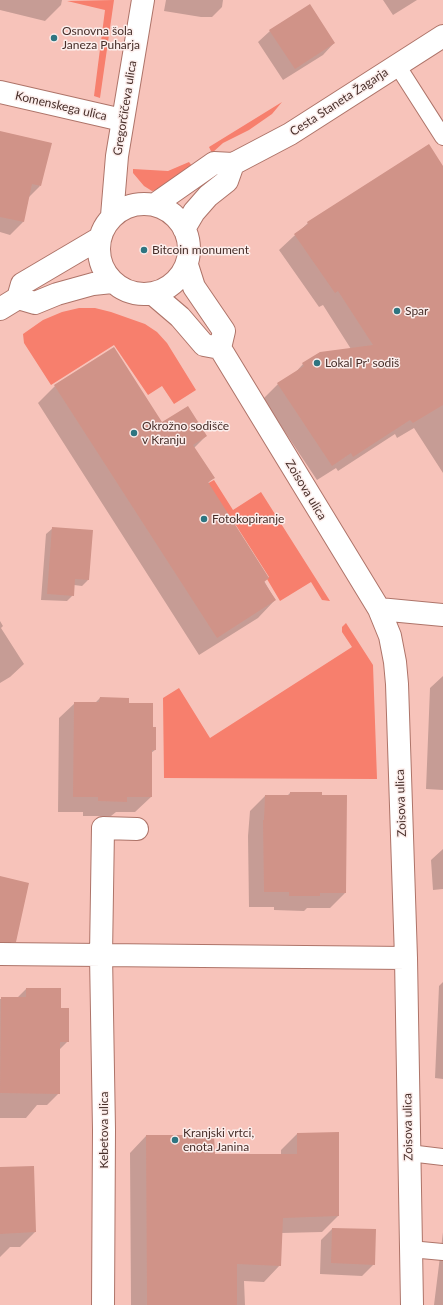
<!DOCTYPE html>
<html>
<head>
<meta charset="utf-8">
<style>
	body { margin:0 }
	canvas { display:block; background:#f7c3ba }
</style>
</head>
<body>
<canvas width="443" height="1305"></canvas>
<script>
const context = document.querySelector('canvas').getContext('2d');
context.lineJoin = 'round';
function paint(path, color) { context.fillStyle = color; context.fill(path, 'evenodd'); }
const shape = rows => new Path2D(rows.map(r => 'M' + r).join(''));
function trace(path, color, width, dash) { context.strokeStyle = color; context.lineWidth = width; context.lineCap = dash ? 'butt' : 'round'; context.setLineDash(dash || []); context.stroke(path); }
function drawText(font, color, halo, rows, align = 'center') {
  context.font = font + ' Lato,sans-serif'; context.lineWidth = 3; context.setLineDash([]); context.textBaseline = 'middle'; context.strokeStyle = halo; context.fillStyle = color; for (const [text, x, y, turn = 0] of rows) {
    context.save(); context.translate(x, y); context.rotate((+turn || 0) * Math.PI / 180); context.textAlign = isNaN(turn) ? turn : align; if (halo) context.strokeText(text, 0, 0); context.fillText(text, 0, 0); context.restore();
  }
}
paint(shape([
	[114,0,100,98,94,96,105,10,67,1],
	[282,102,272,114,249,130,223,143,212,153,209,147],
	[189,162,192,166,157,190,152,191,144,186,133,173,133,169,168,171],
	[79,308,95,308,111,312,145,324,157,332,167,343,196,390,174,404,162,386,148,395,114,345,51,385,24,343,23,334,43,320,62,312],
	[214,480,233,510,261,492,330,601,322,600,311,582,280,601,267,579,269,577,232,519,228,520,205,485],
	[346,623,373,665,377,779,164,778,163,698,179,688,210,738,352,647,342,632,342,627]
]), '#f77f6d');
paint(shape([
	[0,0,62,0,61,5,45,21,0,10],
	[166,0,223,0,222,7,212,17,201,17,164,11],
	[383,0,417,0,393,15],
	[270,31,334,43,323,55,283,80,258,42],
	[0,132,40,186,28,198,23,222,10,235,0,232],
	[443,168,443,473,414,428,397,438,395,434,338,471,336,468,317,480,263,399,278,384,294,374,303,364,351,349,323,305,319,307,279,250,308,223],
	[55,386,162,424,206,436,194,448,213,478,208,483,275,600,258,618,199,655,38,403],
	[53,528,88,580,82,586,74,585,73,595,67,601,41,600,46,534],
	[0,621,3,626,1,628,24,664,10,677,0,683],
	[443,676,443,790,426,789,430,688],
	[100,698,128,704,152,728,155,750,151,753,151,797,135,812,116,812,111,816,83,816,83,812,58,812,59,718,75,703,95,703],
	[290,793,345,893,330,908,307,908,304,911,274,910,274,907,249,907,248,836,250,811,265,796,287,796],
	[443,849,443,889,433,890,431,860],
	[0,877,15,938,4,950,0,949],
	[443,982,443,1079,435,1078,439,986],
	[26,989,68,1041,59,1050,59,1093,47,1105,37,1105,26,1118,0,1118,0,999,17,998],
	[338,1133,338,1216,322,1232,281,1233,280,1265,264,1282,244,1281,245,1305,131,1305,130,1153,146,1136,213,1136,214,1155,281,1155,281,1150,297,1134],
	[0,1168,35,1232,20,1247,10,1247,0,1257],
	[332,1229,374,1264,362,1276,320,1274,321,1240],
	[443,1232,443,1305,434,1305]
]), '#0003');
paint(shape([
	[310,4,335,43,295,69,269,30],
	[0,131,52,143,41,186,32,184,24,222,0,217],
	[429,144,443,166,443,405,413,423,410,420,353,457,351,453,332,466,277,383,304,366,302,363,320,352,373,345,338,291,335,293,294,234,308,224,307,222],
	[114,347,162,422,188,406,207,436,193,445,215,478,208,482,269,578,264,582,276,600,217,638,54,385],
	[52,527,93,530,89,580,75,579,74,596,47,594],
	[100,697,129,698,129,703,153,703,153,727,156,727,156,750,152,750,152,797,127,797,127,802,98,801,98,797,73,797,74,702,99,702],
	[290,792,322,792,322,795,347,795,346,893,320,893,320,896,289,896,289,892,264,892,263,820,264,820,265,795,290,795],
	[0,876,29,883,16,942,0,942],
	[26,988,61,988,61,1008,69,1008,69,1042,60,1042,60,1094,0,1093,1,997,26,997],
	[339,1132,339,1216,283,1218,281,1266,237,1264,237,1305,147,1305,146,1135,214,1135,215,1154,297,1154,297,1133],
	[34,1166,36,1232,0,1234,0,1167],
	[332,1228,376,1229,375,1265,331,1263]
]), '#d09388');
const service = shape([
	[397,65,443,137],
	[409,1153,443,1157],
	[410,1249,443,1252]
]);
const minor = shape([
	[0,92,122,120],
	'99 249a45 45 0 1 1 90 0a45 45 0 1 1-90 0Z',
	[154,205,214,163,233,164,290,134,443,36],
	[112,216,117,156,143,0],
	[184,229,194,212,208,196,227,181,233,164],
	[187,265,194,287,224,331,220,348,379,609,390,636,395,662,397,684,406,958,412,1305],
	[153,294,180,317,204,345,220,348],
	[18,298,22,284,100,238],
	[0,309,18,298,35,303,57,294,93,284,112,282],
	[379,609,443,615],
	[0,954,406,958],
	[103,1305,104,1130,101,955,103,828,137,829]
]);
trace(service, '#ae7469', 18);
trace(minor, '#ae7469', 24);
trace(service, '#fff', 16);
trace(minor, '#fff', 22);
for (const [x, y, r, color] of [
	[54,38,4,"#2e7581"],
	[144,250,4,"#2e7581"],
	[397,311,4,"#2e7581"],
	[317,363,4,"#2e7581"],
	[134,433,4,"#2e7581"],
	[204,519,4,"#2e7581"],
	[175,1140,4,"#2e7581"]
]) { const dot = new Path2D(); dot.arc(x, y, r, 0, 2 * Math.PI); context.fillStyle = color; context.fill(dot); trace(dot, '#fceeec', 1.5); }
drawText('12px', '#472e29', '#fceeec', [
	["Osnovna šola",62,31],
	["Janeza Puharja",62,45],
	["Bitcoin monument",152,250],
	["Spar",405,311],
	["Lokal Pr' sodiš",325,363],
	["Okrožno sodišče",142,426],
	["v Kranju",142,440],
	["Fotokopiranje",212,519],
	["Kranjski vrtci,",183,1133],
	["enota Janina",183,1147]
], 'left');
drawText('12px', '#472e29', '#fceeec', [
	["Cesta Staneta Žagarja",339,102,-33],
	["Komenskega ulica",61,106,13],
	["Gregorčičeva ulica",125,108,-81],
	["Zoisova ulica",306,490,59],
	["Zoisova ulica",401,803,-92],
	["Zoisova ulica",408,1127,-91],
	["Kebetova ulica",104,1130,-90]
]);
</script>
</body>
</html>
